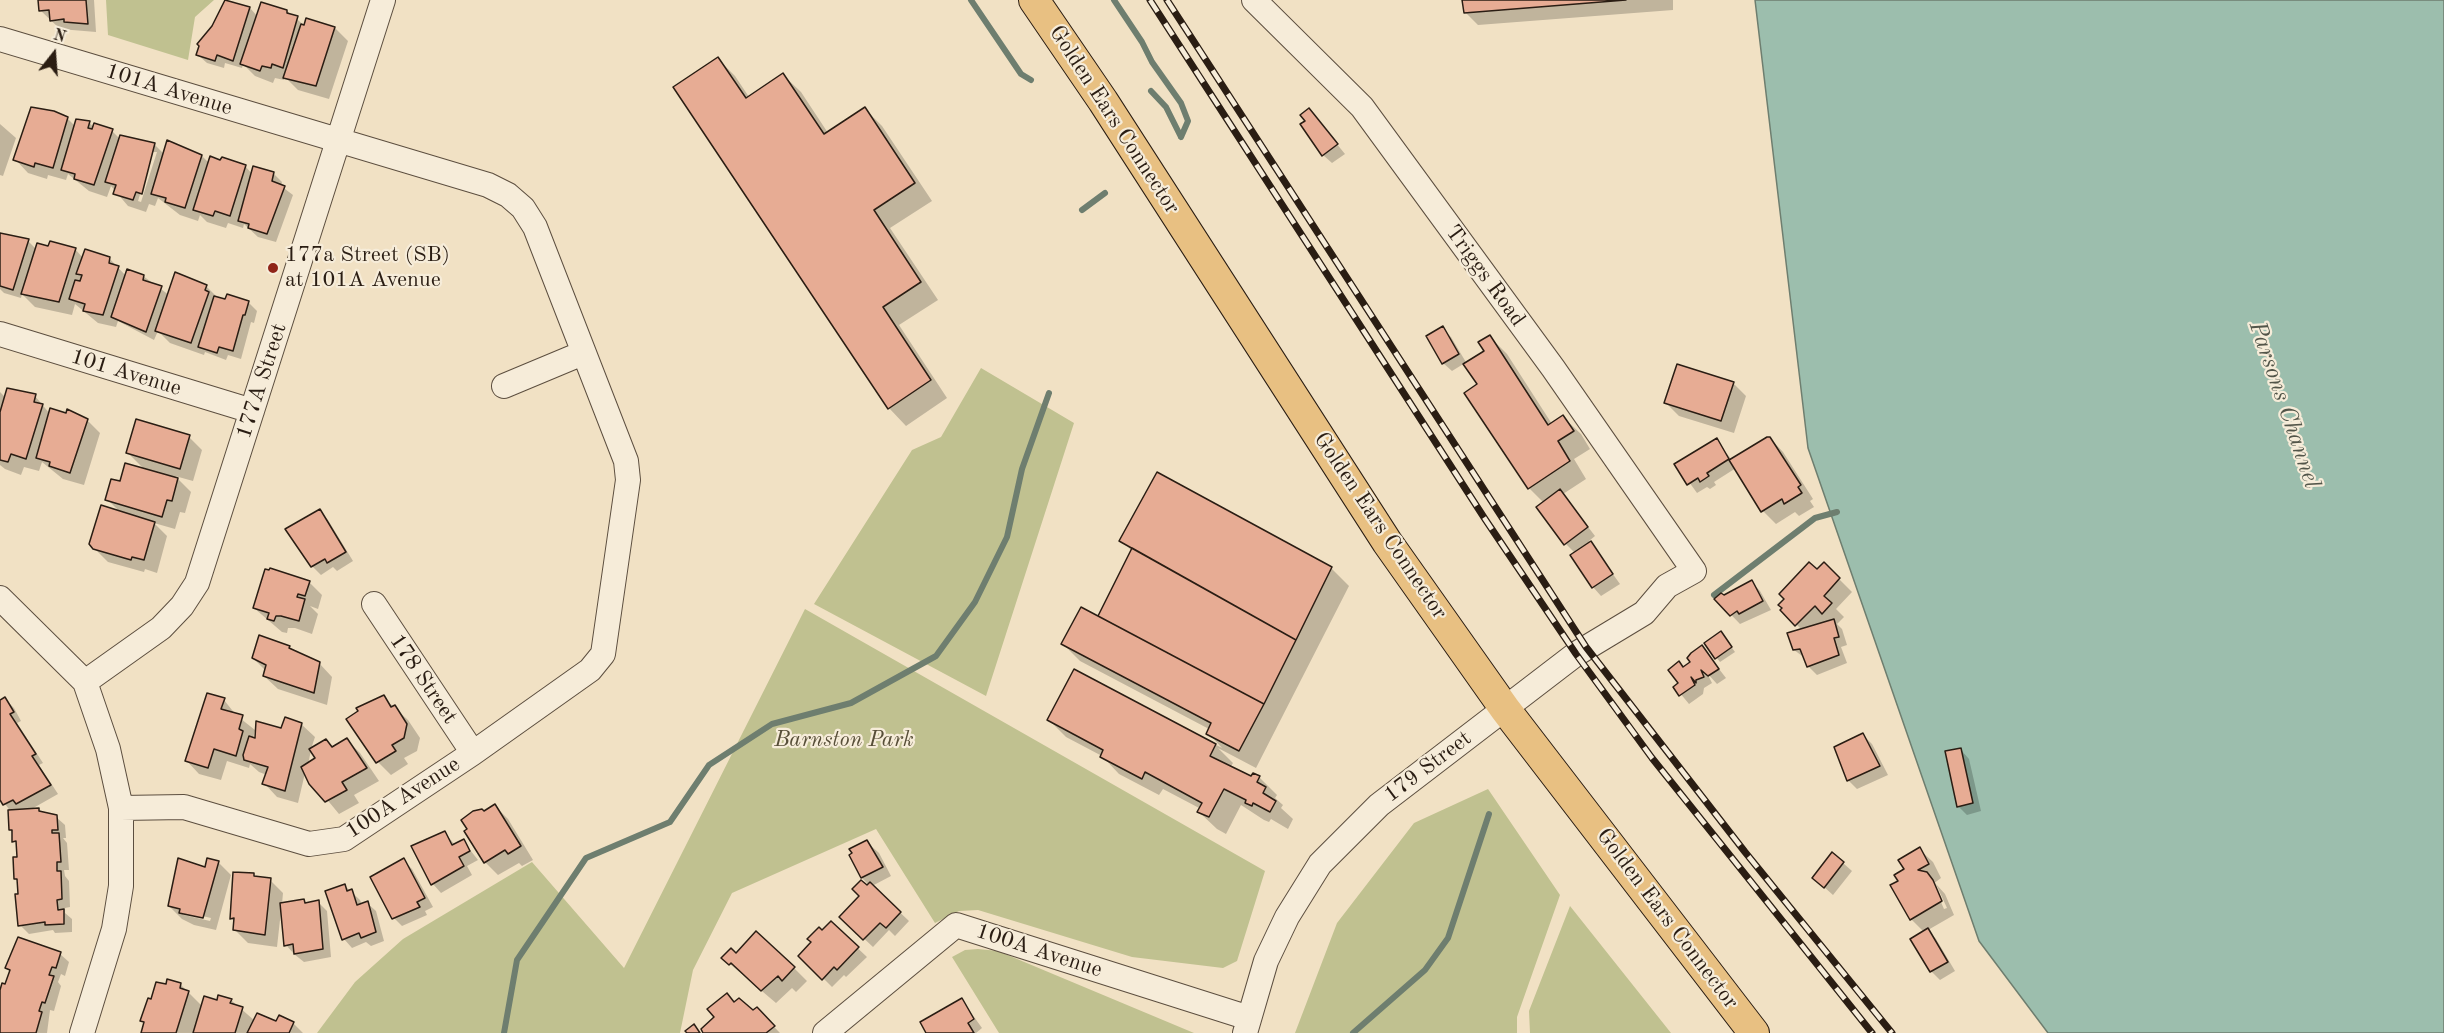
<!DOCTYPE html>
<html>
<head>
<meta charset="utf-8">
<style>
	body { margin:0 }
	#map { position:relative; width:2444px; height:1033px; overflow:hidden; background:#f1e1c4; font-family:"Old Standard TT",serif }
	canvas { display:block }
	.north { position:absolute; left:24px; top:24px; width:60px; height:60px; -webkit-text-stroke:4px #f6ecd9; paint-order:stroke; rotate:17deg; font-size:16px; font-weight:700; line-height:24px; text-align:center; color:#2a1d13 }
	.north::after { content:''; display:block; margin:auto; width:21px; height:27px; background:#2a1d13; clip-path:polygon(50% 0,100% 100%,50% 72%,0 100%) }
</style>
</head>
<body>
<div id="map">
<canvas width="2444" height="1033"></canvas>
<div class="north">N</div>
</div>
<script>
const context = document.querySelector('canvas').getContext('2d');
context.lineJoin = 'round';
function paint(path, color) { context.fillStyle = color; context.fill(path, 'evenodd'); }
const shape = rows => new Path2D(rows.map(r => 'M' + r).join(''));
function trace(path, color, width, dash) { context.strokeStyle = color; context.lineWidth = width; context.lineCap = dash ? 'butt' : 'round'; context.setLineDash(dash || []); context.stroke(path); }
function drawText(font, color, halo, rows, align = 'center') {
  context.font = font + ' "Old Standard TT",serif'; context.lineWidth = 4.5; context.setLineDash([]); context.textBaseline = 'middle'; context.strokeStyle = halo; context.fillStyle = color; for (const [text, x, y, turn = 0] of rows) {
    context.save(); context.translate(x, y); context.rotate((+turn || 0) * Math.PI / 180); context.textAlign = isNaN(turn) ? turn : align; if (halo) context.strokeText(text, 0, 0); context.fillText(text, 0, 0); context.restore();
  }
}
paint(shape([
	[106,0,214,0,195,17,188,60,108,35],
	[981,368,1074,423,986,696,814,604,912,450,941,437],
	[805,609,1265,871,1237,961,1223,968,1132,957,978,910,959,911,935,923,876,829,732,893,693,970,680,1033,317,1033,355,982,403,939,532,862,624,968],
	[1488,789,1560,895,1517,1017,1517,1033,1295,1033,1337,923,1414,823],
	[1570,906,1671,1033,1530,1033,1529,1011],
	[978,949,998,951,1194,1033,999,1033,952,957,965,950]
]), '#c0c190');
const water = shape([
	[1755,0,2444,0,2444,1033,2048,1033,1979,941,1808,448,1755,0]
]);
paint(water, '#9cbead');
trace(water, '#6e7e6f', 1.5);
paint(shape([
	[40,0,94,0,96,32,60,29,40,10],
	[1464,0,1673,0,1673,10,1478,25,1465,12],
	[250,8,258,17,287,11,305,26,335,28,348,41,329,99,298,90,284,76,284,80,275,78,273,83,255,76,243,64,242,68,225,63,224,68,207,63,198,55],
	[718,59,735,76,749,97,783,75,801,92,828,133,865,109,882,126,932,201,890,228,938,300,899,325,947,398,906,426,889,408],
	[1309,110,1345,154,1332,163,1323,155,1307,121],
	[67,118,76,127,89,122,94,128,112,131,120,139,121,136,155,145,164,154,168,142,202,156,209,163,221,162,222,159,246,167,252,174,273,173,282,182,281,186,293,195,276,242,258,237,244,224,243,228,228,223,226,228,207,222,200,215,198,221,180,215,158,198,155,206,149,204,146,212,128,206,111,186,107,197,89,191,68,174,66,180,48,175,47,179,28,173,15,159],
	[153,152,157,152,141,202,138,201],
	[0,124,16,138,3,176,0,175],
	[0,234,28,241,36,249,75,249,83,258,109,258,126,276,143,276,169,295,206,286,218,298,226,301,228,296,249,303,257,311,254,323,251,322,241,359,228,355,226,360,205,352,204,355,170,343,158,331,154,340,118,321,116,327,98,323,75,304,72,315,35,307,22,294,21,298,4,293,0,289],
	[1442,328,1451,337,1467,364,1486,352,1490,337,1507,354,1552,424,1563,417,1581,434,1590,449,1574,459,1586,479,1563,494,1595,536,1589,541,1620,584,1601,596,1593,587,1575,553,1566,544,1544,503,1529,488,1479,385,1465,363,1452,371,1443,363],
	[1733,383,1746,396,1734,433,1679,416,1666,403],
	[0,392,6,398,35,396,50,414,87,420,100,433,84,485,63,479,42,462,39,471,24,467,21,475,5,469,0,465],
	[189,437,202,450,193,481,175,476,191,492,185,513,180,512,175,529,154,523,167,536,157,573,145,569,144,572,108,562,94,548,120,512,107,499,121,483,145,470,128,453],
	[1770,438,1783,452,1813,499,1810,501,1814,507,1799,516,1795,512,1776,524,1763,511,1736,468,1714,482,1716,485,1710,489,1707,487,1697,493,1676,464,1716,440,1732,460],
	[320,511,328,520,353,561,337,571,333,567,321,575,312,566],
	[1121,540,1331,568,1349,586,1256,768,1218,748,1233,763,1230,768,1252,778,1254,775,1260,778,1277,795,1275,798,1283,805,1281,808,1293,819,1288,829,1271,819,1269,822,1264,820,1241,805,1226,834,1217,829,1199,812,1201,809,1163,789,1159,795,1119,774,1102,756,1066,737,1049,720,1075,671,1222,748,1208,733,1209,729,1080,661,1062,643,1098,618,1132,551],
	[1824,564,1852,592,1836,609,1844,617,1837,624,1842,629,1847,645,1841,647,1847,663,1817,675,1808,666,1805,658,1794,650,1802,630,1782,610],
	[309,582,322,595,318,609,310,606,318,614,312,634,295,628,288,628,287,633,282,632,254,608],
	[1752,582,1760,591,1771,610,1740,624,1716,599],
	[1724,637,1735,652,1720,662,1706,644],
	[289,647,319,663,332,677,327,705,278,689,264,676,266,671,253,658],
	[1702,647,1726,678,1717,684,1707,673,1712,683,1704,688,1703,694,1689,704,1675,687,1680,684,1683,668,1692,662],
	[1686,672,1696,681,1692,683],
	[383,697,408,720,420,738,417,751,404,758,408,764,391,775,378,762],
	[5,699,14,708,21,721,17,723,43,763,39,765,58,794,28,811,39,810,56,817,65,825,66,838,63,838,67,843,69,870,64,870,65,876,69,881,70,907,65,908,65,913,72,919,72,932,55,933,53,930,29,934,20,925,19,882,16,879,18,845,10,829,11,812,0,797,0,702],
	[224,700,236,715,255,730,253,738,301,724,315,737,311,749,326,740,334,748,347,740,360,753,379,781,354,795,359,803,339,814,305,773,298,803,277,797,264,783,267,775,259,772,250,764,249,768,227,761,221,780,199,774,186,760],
	[311,750,317,759,308,765],
	[1863,735,1872,744,1888,775,1857,789,1848,780],
	[1961,750,1969,759,1981,811,1967,815,1958,806],
	[495,806,508,819,533,860,522,866,519,863,498,875,485,862,466,832],
	[445,833,455,845,463,841,478,860,467,866,472,875,441,893,433,884,413,847],
	[870,845,879,853,891,876,872,886,909,921,895,936,889,930,873,947,841,917,869,885,862,878],
	[1919,849,1933,862,1941,878,1933,884,1944,909,1947,908,1936,884,1945,894,1954,915,1928,930,1936,939,1955,971,1940,980,1931,971,1912,939,1924,932,1911,919,1892,886,1900,881],
	[403,860,412,869,433,907,425,911,427,915,402,926,394,918],
	[218,862,231,875,216,930,194,925,182,919,169,906,206,868],
	[180,911,211,918,210,921,184,915],
	[1843,863,1852,871,1833,895,1814,878],
	[270,880,283,893,282,904,318,902,327,911,331,957,304,962,294,954,286,945,281,911,277,947,248,943,234,929,235,922,231,918],
	[344,885,360,900,362,905,367,903,376,911,384,941,371,946,366,942,352,948,344,939],
	[831,923,867,957,846,977,844,975,832,987,800,955],
	[60,954,69,962,65,976,61,974,58,982,61,986,54,1011,50,1010,47,1033,0,1033,0,995,11,971,7,968],
	[736,955,794,968,807,981,796,992,792,988,776,1003,723,958],
	[181,985,203,1007,231,1000,255,1021,293,1023,303,1033,142,1033,145,1024,142,1020,152,1001,167,986],
	[962,1000,982,1028,976,1033,928,1033],
	[735,1003,753,1012,757,1009,780,1033,706,1033]
]), '#0003');
trace(shape([
	[971,0,1021,74,1031,80],
	[1114,0,1142,42,1152,62,1181,103,1188,121,1181,137],
	[1151,91,1166,107,1181,137],
	[1082,210,1105,193],
	[1714,595,1815,518,1837,512],
	[504,1033,517,960,586,858,670,822,709,765,772,724,851,703,936,656,975,602,1007,537,1022,469,1049,393],
	[1353,1033,1425,970,1448,938,1489,814]
]), '#6e7e6f', 6);
const building = shape([
	[38,0,86,0,88,24,64,22,64,19,50,21,49,10,39,11,38,0],
	[225,0,250,7,233,61,217,55,215,61,196,55,199,46,197,44,212,26,225,0],
	[1462,0,1626,0,1464,13,1462,0],
	[261,2,287,10,287,13,298,16,283,68,272,64,271,68,262,66,260,71,240,64,261,2],
	[306,18,335,27,316,86,283,78,301,24,304,25,306,18],
	[718,57,746,98,783,73,824,134,865,107,915,183,874,210,921,282,883,307,931,380,888,409,673,87,718,57],
	[31,107,54,111,68,117,53,168,35,163,34,167,13,160,31,107],
	[1309,108,1338,144,1322,156,1300,124,1305,121,1300,115,1309,108],
	[76,119,90,121,88,128,92,129,94,123,113,129,94,185,74,179,75,174,61,170,76,119],
	[120,135,155,143,142,194,136,192,133,200,113,194,116,185,105,182,120,135],
	[167,140,202,155,185,208,165,202,166,198,151,194,167,140],
	[210,156,220,160,222,157,246,165,230,216,215,211,213,216,193,210,210,156],
	[253,166,274,172,272,181,285,186,267,234,248,228,249,224,238,221,253,166],
	[0,233,29,239,13,290,0,286,0,233],
	[50,241,76,248,59,302,21,294,37,243,48,246,50,241],
	[85,249,110,257,109,263,119,266,103,315,83,311,85,304,69,299,75,280,80,281,82,275,76,274,85,249],
	[127,269,144,275,143,280,162,286,146,332,111,317,127,269],
	[175,272,207,285,205,290,209,292,191,343,155,331,175,272],
	[227,294,249,301,245,315,243,315,233,351,219,347,217,353,198,347,214,296,225,299,227,294],
	[1443,326,1459,354,1442,364,1426,336,1443,326],
	[1490,335,1548,425,1563,415,1574,431,1558,441,1570,461,1528,489,1464,393,1477,384,1463,364,1484,351,1478,342,1490,335],
	[1677,364,1734,382,1721,421,1664,403,1677,364],
	[7,388,36,394,34,402,43,404,26,459,11,454,8,462,0,460,0,412,7,388],
	[50,408,66,413,67,409,88,419,70,473,49,466,50,462,36,458,50,408],
	[136,419,190,435,180,469,126,453,136,419],
	[1767,437,1770,437,1801,485,1798,487,1802,493,1784,504,1782,499,1761,512,1729,460,1767,437],
	[1717,438,1729,459,1707,473,1709,476,1700,482,1698,478,1687,485,1674,464,1717,438],
	[125,463,178,478,172,501,167,500,162,517,105,500,111,479,120,481,125,463],
	[1157,472,1332,567,1296,640,1119,541,1157,472],
	[1560,489,1588,527,1564,545,1536,507,1560,489],
	[101,505,155,522,144,560,132,557,131,560,93,549,89,544,101,505],
	[320,509,346,552,327,563,325,559,311,567,285,529,320,509],
	[1591,541,1613,574,1592,588,1570,555,1591,541],
	[1132,548,1296,640,1264,704,1098,616,1132,548],
	[1809,562,1817,569,1824,562,1840,578,1824,596,1832,603,1822,614,1815,606,1795,626,1780,610,1782,608,1778,605,1784,599,1779,594,1809,562],
	[270,568,310,581,305,596,298,594,297,597,305,599,299,621,281,616,276,616,274,621,267,619,269,613,253,608,265,569,269,570,270,568],
	[1752,580,1763,601,1739,614,1737,611,1730,616,1714,599,1721,593,1724,595,1752,580],
	[1081,607,1264,704,1239,751,1206,734,1211,723,1061,644,1081,607],
	[1834,619,1839,637,1834,638,1839,655,1807,667,1800,649,1793,650,1787,633,1834,619],
	[1721,631,1732,647,1715,659,1704,643,1721,631],
	[259,635,290,646,289,648,320,662,314,693,263,676,266,665,252,658,259,635],
	[1702,645,1719,669,1708,676,1701,670,1704,677,1696,680,1696,683,1691,677,1695,685,1679,696,1673,687,1678,683,1668,670,1679,661,1683,667,1690,662,1687,658,1691,653,1702,645],
	[1074,669,1216,744,1210,756,1251,776,1253,773,1260,776,1257,782,1266,787,1263,793,1276,801,1270,812,1253,803,1252,806,1245,803,1246,800,1224,789,1209,817,1197,812,1202,803,1145,772,1142,779,1100,757,1103,750,1047,720,1074,669],
	[207,693,225,698,221,709,243,715,239,729,243,731,236,756,214,749,208,768,185,761,207,693],
	[384,695,391,707,395,705,407,724,404,738,392,745,396,751,376,763,346,719,358,711,356,708,384,695],
	[5,697,14,712,10,714,36,754,32,756,51,785,16,804,13,800,3,805,0,800,0,700,5,697],
	[285,717,302,723,285,791,262,784,268,767,244,760,243,755,249,736,255,738,256,721,281,728,285,717],
	[1863,733,1880,766,1847,781,1834,747,1863,733],
	[347,738,367,768,342,782,347,790,325,802,309,784,301,767,315,758,309,749,326,739,332,747,347,738],
	[1961,748,1973,803,1957,807,1945,751,1961,748],
	[495,804,521,846,508,854,505,850,484,863,464,831,467,829,461,820,473,811,482,809,484,811,495,804],
	[39,808,39,811,57,815,58,830,52,830,52,833,59,833,61,862,57,862,57,871,61,871,62,899,57,900,58,910,64,909,64,924,45,925,45,922,18,926,15,894,18,894,17,879,14,879,13,857,17,857,16,841,12,842,12,830,9,830,8,810,39,808],
	[445,831,452,845,464,839,470,851,459,857,464,866,431,885,411,846,445,831],
	[867,840,883,867,861,878,849,855,852,853,849,849,867,840],
	[1920,847,1929,864,1918,870,1927,872,1933,880,1942,901,1910,920,1890,885,1898,881,1894,875,1904,869,1898,860,1920,847],
	[1832,852,1844,862,1824,888,1812,878,1832,852],
	[178,858,205,867,207,858,219,861,203,918,179,913,180,909,168,906,178,858],
	[404,858,425,898,417,902,420,907,392,919,370,877,404,858],
	[233,872,254,873,254,876,271,878,265,935,233,930,234,918,230,919,233,872],
	[861,880,867,885,870,882,901,912,886,928,880,923,863,940,839,917,859,896,852,889,861,880],
	[345,884,347,891,352,889,357,905,368,901,376,932,361,938,359,933,342,940,325,891,345,884],
	[304,899,305,903,319,900,323,949,294,954,293,944,284,946,280,903,304,899],
	[831,921,859,947,837,970,834,967,822,980,798,956,811,942,807,939,819,927,822,930,831,921],
	[1928,928,1948,962,1930,972,1910,939,1928,928],
	[756,931,795,967,782,981,778,976,761,991,731,963,729,965,721,958,731,948,736,953,756,931],
	[18,937,61,952,56,968,52,967,49,975,54,976,45,1003,42,1002,39,1011,42,1012,36,1033,0,1033,0,990,2,983,5,984,10,970,5,968,18,937],
	[167,979,181,983,180,988,189,991,176,1033,141,1033,144,1022,140,1021,148,998,151,999,156,982,166,984,167,979],
	[727,993,734,1002,739,998,753,1010,757,1007,775,1026,766,1033,703,1033,701,1029,714,1017,707,1009,727,993],
	[218,995,232,999,230,1003,243,1007,235,1033,193,1033,204,996,217,1000,218,995],
	[962,998,974,1019,968,1023,974,1033,926,1033,920,1022,962,998],
	[257,1013,276,1021,279,1015,294,1022,289,1033,247,1033,257,1013],
	[694,1024,700,1033,687,1033,685,1031,694,1024]
]);
paint(building, '#e7ac94');
trace(building, '#2a1d13', 1.5);
const minor = shape([
	[0,39,488,185,508,195,523,208,535,227,626,461,628,480,603,654,590,670,473,753,344,839,309,844,184,807,121,808],
	[0,334,252,411],
	[504,386,583,353],
	[0,598,85,682,108,749,121,808,121,886,114,929,82,1033],
	[374,604,473,753],
	[85,682,161,628,182,606,197,583,383,0],
	[825,1033,956,925,1249,1018],
	[1245,1033,1266,961,1287,917,1320,864,1379,805,1576,654,1644,613,1667,586,1694,571,1553,368,1362,107,1254,0]
]);
const major = shape([
	[1034,0,1103,101,1387,542,1505,709,1754,1033]
]);
trace(minor, '#5c4e3f', 26);
trace(major, '#2a1d13', 32);
trace(minor, '#f6ecd9', 24);
trace(major, '#e8c082', 30);
const rail = shape([
	[1150,0,1485,519,1576,654,1652,758,1872,1033],
	[1167,0,1586,647,1745,852,1892,1033]
]);
trace(rail, '#2a1d13', 7);
trace(rail, '#f6ecd9', 4.5, [14]);
for (const [x, y, r, color] of [
	[273,268,6,"#8f2418"]
]) { const dot = new Path2D(); dot.arc(x, y, r, 0, 2 * Math.PI); context.fillStyle = color; context.fill(dot); trace(dot, '#f6ecd9', 2); }
drawText('22px', '#2a1d13', '#f6ecd9', [
	["101A Avenue",169,90,17],
	["Golden Ears Connector",1114,120,57],
	["Triggs Road",1485,276,54],
	["101 Avenue",126,373,17],
	["177A Street",262,381,-72],
	["Golden Ears Connector",1380,526,56],
	["178 Street",423,679,56],
	["179 Street",1428,767,-37],
	["100A Avenue",403,798,-33],
	["Golden Ears Connector",1667,919,53],
	["100A Avenue",1039,951,18]
]);
drawText('22px', '#2a1d13', '#f6ecd9', [
	["177a Street (SB)",285,255],
	["at 101A Avenue",285,280]
], 'left');
drawText('italic 22px', '#574e38', '#f6ecd9', [
	["Barnston Park",844,740]
]);
drawText('italic 24px', '#525549', '#f6ecd9', [
	["Parsons Channel",2284,405,71]
]);
</script>
</body>
</html>
